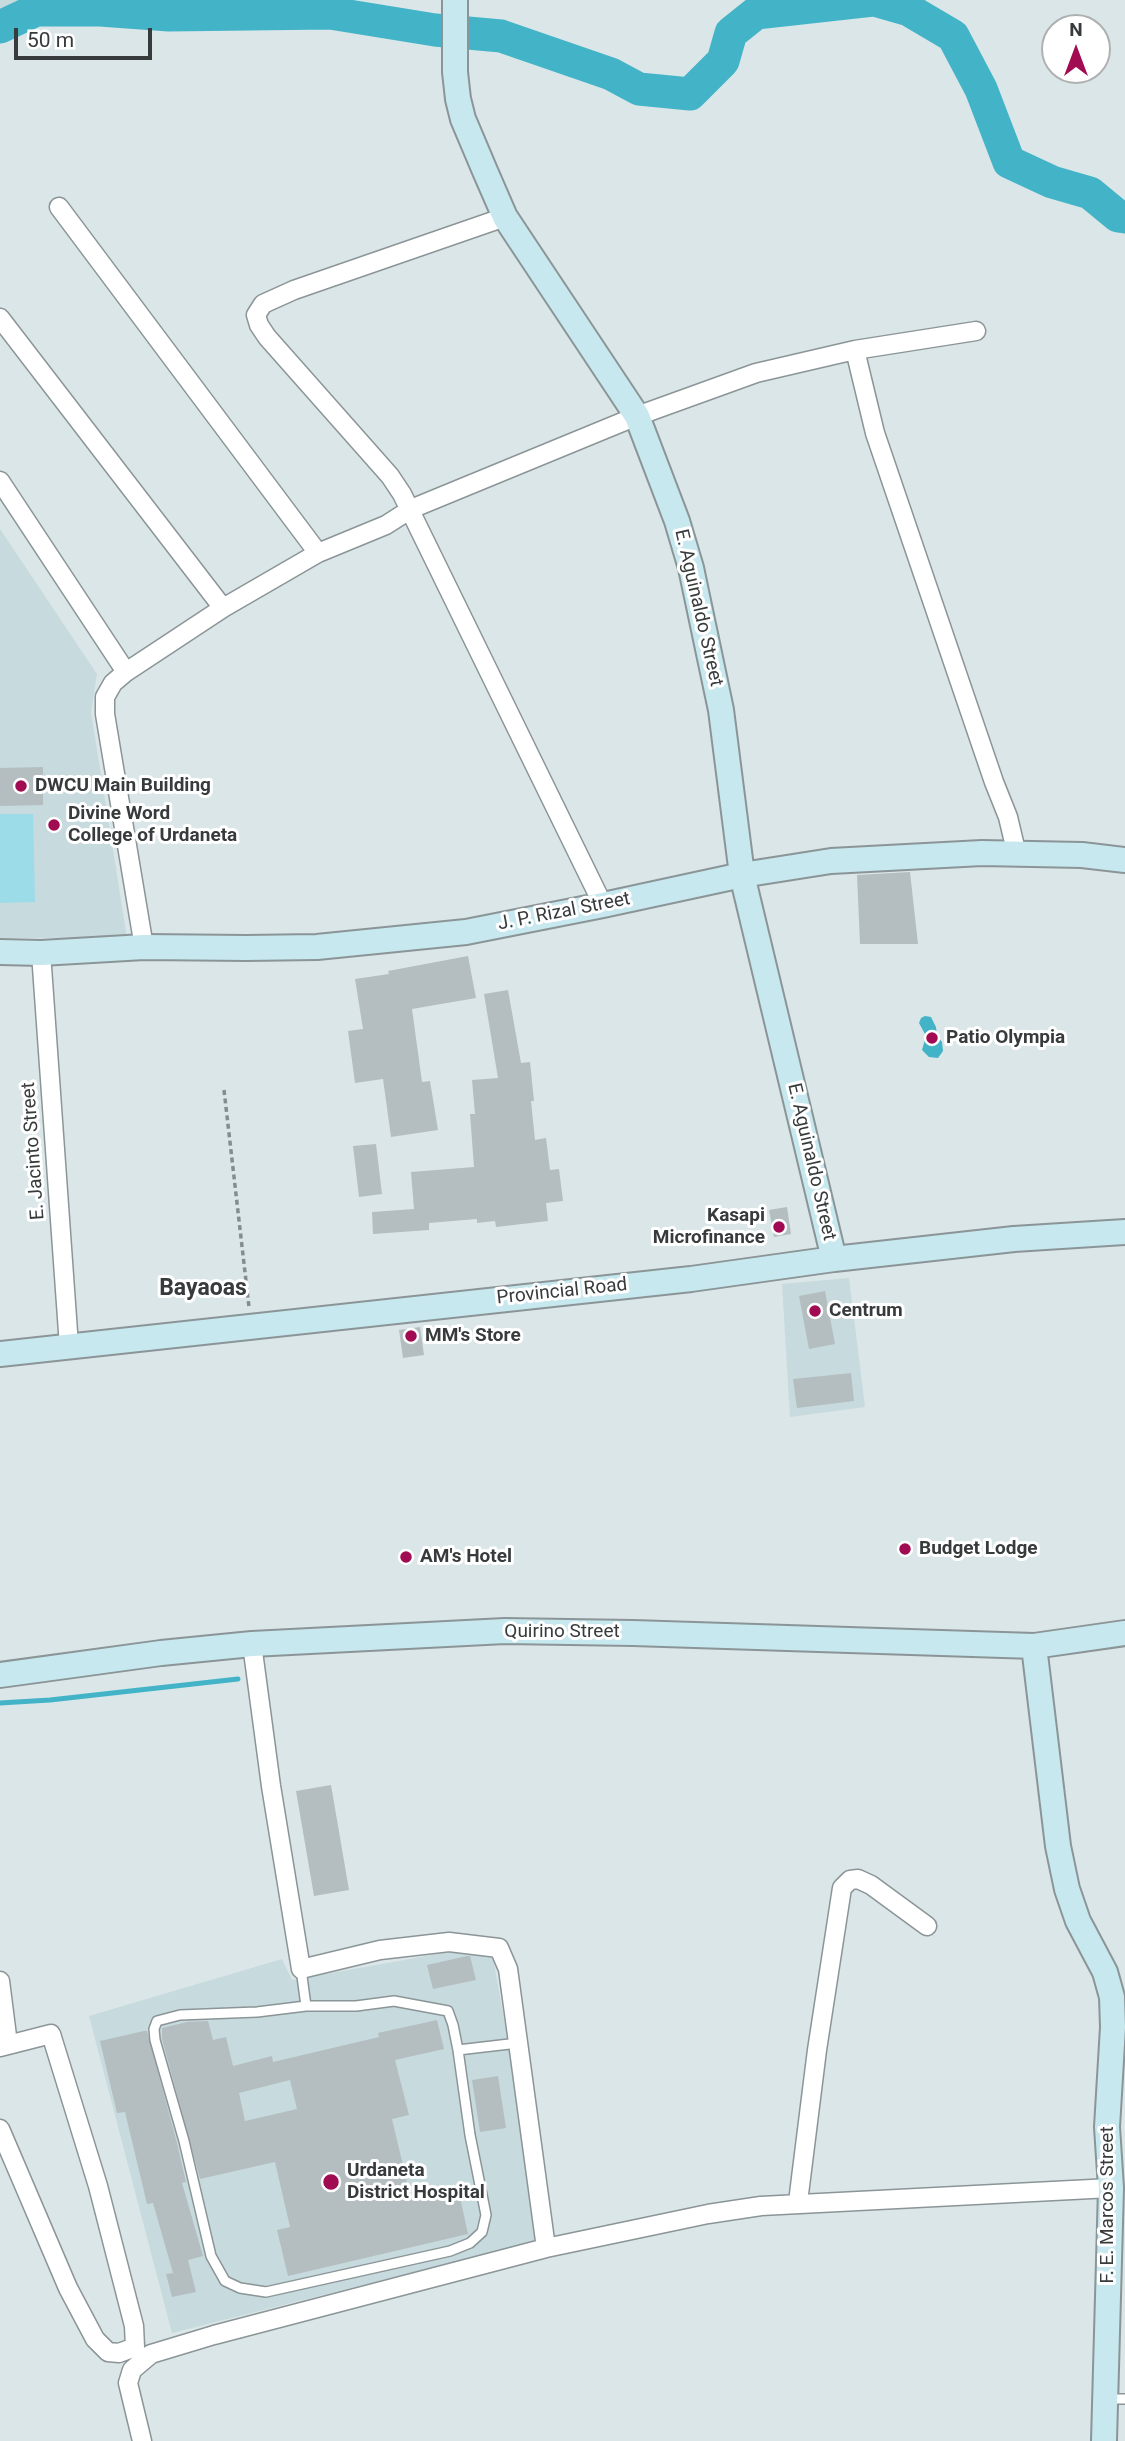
<!DOCTYPE html>
<html>
<head>
<meta charset="utf-8">
<style>
	body { margin:0 }
	#map { position:relative; width:1125px; height:2441px; overflow:hidden; background:#dbe6e8; font-family:Roboto,sans-serif }
	canvas { display:block }
	.north { position:absolute; left:1041px; top:14px; width:70px; height:70px; box-sizing:border-box; background:#fff; border:2px solid #afb1b1; border-radius:50%; rotate:0deg; font-size:19px; font-weight:700; line-height:28px; text-align:center; color:#373b3c }
	.north::after { content:''; display:block; margin:auto; width:24px; height:32px; background:#a00b51; clip-path:polygon(50% 0,100% 100%,50% 72%,0 100%) }
	.scale { position:absolute; left:14px; top:28px; width:138px; height:32px; box-sizing:border-box; border:4px solid #373b3c; border-top:0; padding-left:9px; font-size:21px; line-height:24px; white-space:nowrap; color:#373b3c; -webkit-text-stroke:5px #fff; paint-order:stroke }
</style>
</head>
<body>
<div id="map">
<canvas width="1125" height="2441"></canvas>
<div class="north">N</div>
<div class="scale">50 m</div>
</div>
<script>
const context = document.querySelector('canvas').getContext('2d');
context.lineJoin = 'round';
function paint(path, color) { context.fillStyle = color; context.fill(path, 'evenodd'); }
const shape = rows => new Path2D(rows.map(r => 'M' + r).join(''));
function trace(path, color, width, dash) { context.strokeStyle = color; context.lineWidth = width; context.lineCap = dash ? 'butt' : 'round'; context.setLineDash(dash || []); context.stroke(path); }
function drawText(font, color, halo, rows, align = 'center') {
  context.font = font + ' Roboto,sans-serif'; context.lineWidth = 6; context.setLineDash([]); context.textBaseline = 'middle'; context.strokeStyle = halo; context.fillStyle = color; for (const [text, x, y, turn = 0] of rows) {
    context.save(); context.translate(x, y); context.rotate((+turn || 0) * Math.PI / 180); context.textAlign = isNaN(turn) ? turn : align; if (halo) context.strokeText(text, 0, 0); context.fillText(text, 0, 0); context.restore();
  }
}
paint(shape([
	[0,0,37,0,0,12],
	[0,529,97,674,91,712,127,938,0,938],
	[849,1278,865,1407,790,1417,782,1284],
	[460,1950,484,1951,493,1958,523,2124,537,2241,172,2333,89,2016,282,1959,292,1980]
]), '#c7dade');
paint(shape([
	[0,814,33,814,35,902,0,903]
]), '#9cdbe8');
paint(shape([
	[925,1016,931,1017,936,1027,937,1036,942,1042,943,1051,938,1058,929,1057,922,1050,926,1036,919,1023,921,1018]
]), '#43b4c8');
trace(shape([
	[0,1703,50,1700,238,1679]
]), '#43b4c8', 5);
trace(shape([
	[874,0,909,10,953,36,981,89,1009,162,1052,182,1090,193,1118,216,1125,217],
	[0,27,36,10,100,10,169,15,330,13,435,30,501,36,611,74,639,89,690,94,723,61,731,33,756,13,873,0]
]), '#43b4c8', 33);
paint(shape([
	[43,767,43,805,0,806,0,768],
	[910,872,918,944,860,944,857,875],
	[468,956,476,998,412,1009,422,1082,430,1081,438,1130,391,1137,383,1079,355,1083,348,1031,363,1029,355,979,389,974,388,971],
	[508,990,521,1063,530,1062,534,1101,531,1101,535,1140,546,1138,550,1170,559,1169,563,1201,546,1203,548,1221,496,1227,495,1221,477,1223,477,1219,429,1223,429,1230,373,1234,372,1212,414,1209,411,1172,474,1167,470,1114,475,1114,472,1080,498,1078,484,994],
	[376,1144,382,1194,359,1197,353,1146],
	[787,1207,791,1234,774,1237,769,1210],
	[825,1291,835,1344,809,1349,799,1296],
	[420,1327,424,1355,403,1358,399,1330],
	[851,1373,854,1401,797,1408,793,1379],
	[331,1785,349,1890,314,1896,296,1791],
	[467,1956,470,1956,476,1980,433,1989,427,1965],
	[437,2020,444,2049,395,2060,409,2115,392,2119,411,2199,458,2188,468,2234,288,2276,277,2230,290,2227,275,2162,200,2179,162,2039,162,2028,187,2022,208,2021,213,2040,226,2037,233,2066,272,2056,273,2062,379,2037,378,2033],
	[290,2080,297,2109,245,2121,239,2093],
	[144,2031,147,2031,177,2143,186,2182,182,2183,203,2256,188,2260,196,2292,172,2297,166,2274,173,2273,153,2203,147,2204,125,2112,117,2113,100,2041],
	[498,2076,506,2128,480,2132,472,2080]
]), '#b4bec0');
const lane = shape([
	[301,1969,306,2006],
	[458,2050,470,2135,486,2215,482,2232,470,2243,450,2251,266,2292,240,2288,225,2281,211,2256,184,2141,155,2040,154,2029,157,2021,180,2015,257,2012,306,2006,356,2006,394,2001,448,2011,453,2025,458,2050,518,2043],
	[1107,2399,1125,2399]
]);
const street = shape([
	[59,207,318,553],
	[505,217,294,290,263,304,256,315,259,325,267,337,390,476,402,494,603,905],
	[0,318,223,608],
	[855,350,976,331],
	[0,481,126,672],
	[144,947,105,714,105,697,113,683,126,672,223,608,318,553,386,525,411,509,637,416,756,373,855,350,875,433,994,782,1008,817,1017,855],
	[41,953,69,1346],
	[0,1981,8,2044],
	[0,2047,51,2034,98,2186,134,2326,135,2347,119,2353,108,2352,95,2339,68,2288,0,2129],
	[798,2202,817,2050,842,1888,850,1880,858,1879,871,1885,927,1926],
	[546,2248,708,2214,761,2206,1111,2188],
	[142,2441,128,2383,132,2370,151,2354,214,2335,546,2248,508,1969,499,1948,449,1942,380,1950,301,1969,271,1786,252,1644]
]);
const secondary = shape([
	[455,0,455,72,458,99,463,119,485,171,505,217,637,416,677,521,691,568,721,710,742,875,834,1259],
	[0,952,41,953,144,947,246,948,317,947,466,932,603,905,742,875,831,861,982,853,1082,855,1125,860],
	[0,1354,691,1279,834,1259,1014,1239,1125,1232],
	[1034,1646,1058,1846,1067,1889,1078,1921,1105,1972,1112,1997,1113,2027,1107,2127,1111,2188,1104,2441],
	[0,1675,161,1653,252,1644,505,1631,633,1633,1034,1646,1125,1633]
]);
trace(lane, '#8b9597', 12);
trace(street, '#8b9597', 21);
trace(secondary, '#8b9597', 28);
trace(shape([
	[224,1090,249,1307]
]), '#858c8e', 3.5, [5, 3.5]);
trace(lane, '#fff', 9);
trace(street, '#fff', 18);
trace(secondary, '#c6e8ee', 24);
for (const [x, y, r, color] of [
	[21,786,7,"#a00b51"],
	[54,825,7,"#a00b51"],
	[932,1038,7,"#a00b51"],
	[779,1227,7,"#a00b51"],
	[815,1311,7,"#a00b51"],
	[411,1336,7,"#a00b51"],
	[905,1549,7,"#a00b51"],
	[406,1557,7,"#a00b51"],
	[331,2182,9,"#a00b51"]
]) { const dot = new Path2D(); dot.arc(x, y, r, 0, 2 * Math.PI); context.fillStyle = color; context.fill(dot); trace(dot, '#fff', 2.5); }
drawText('19px', '#373b3c', '#fff', [
	["E. Aguinaldo Street",698,608,77],
	["J. P. Rizal Street",564,912,-11],
	["E. Jacinto Street",34,1151,-94],
	["E. Aguinaldo Street",811,1162,77],
	["Provincial Road",562,1292,-6],
	["Quirino Street",562,1632],
	["F. E. Marcos Street",1108,2205,-90]
]);
drawText('bold 19px', '#373b3c', '#fff', [
	["DWCU Main Building",35,786],
	["Divine Word",68,814],
	["College of Urdaneta",68,836],
	["Patio Olympia",946,1038],
	["Kasapi",765,1216,"right"],
	["Microfinance",765,1238,"right"],
	["Centrum",829,1311],
	["MM's Store",425,1336],
	["Budget Lodge",919,1549],
	["AM's Hotel",420,1557],
	["Urdaneta",347,2171],
	["District Hospital",347,2193]
], 'left');
drawText('bold 23px', '#373b3c', '#fff', [
	["Bayaoas",203,1289]
]);
</script>
</body>
</html>
